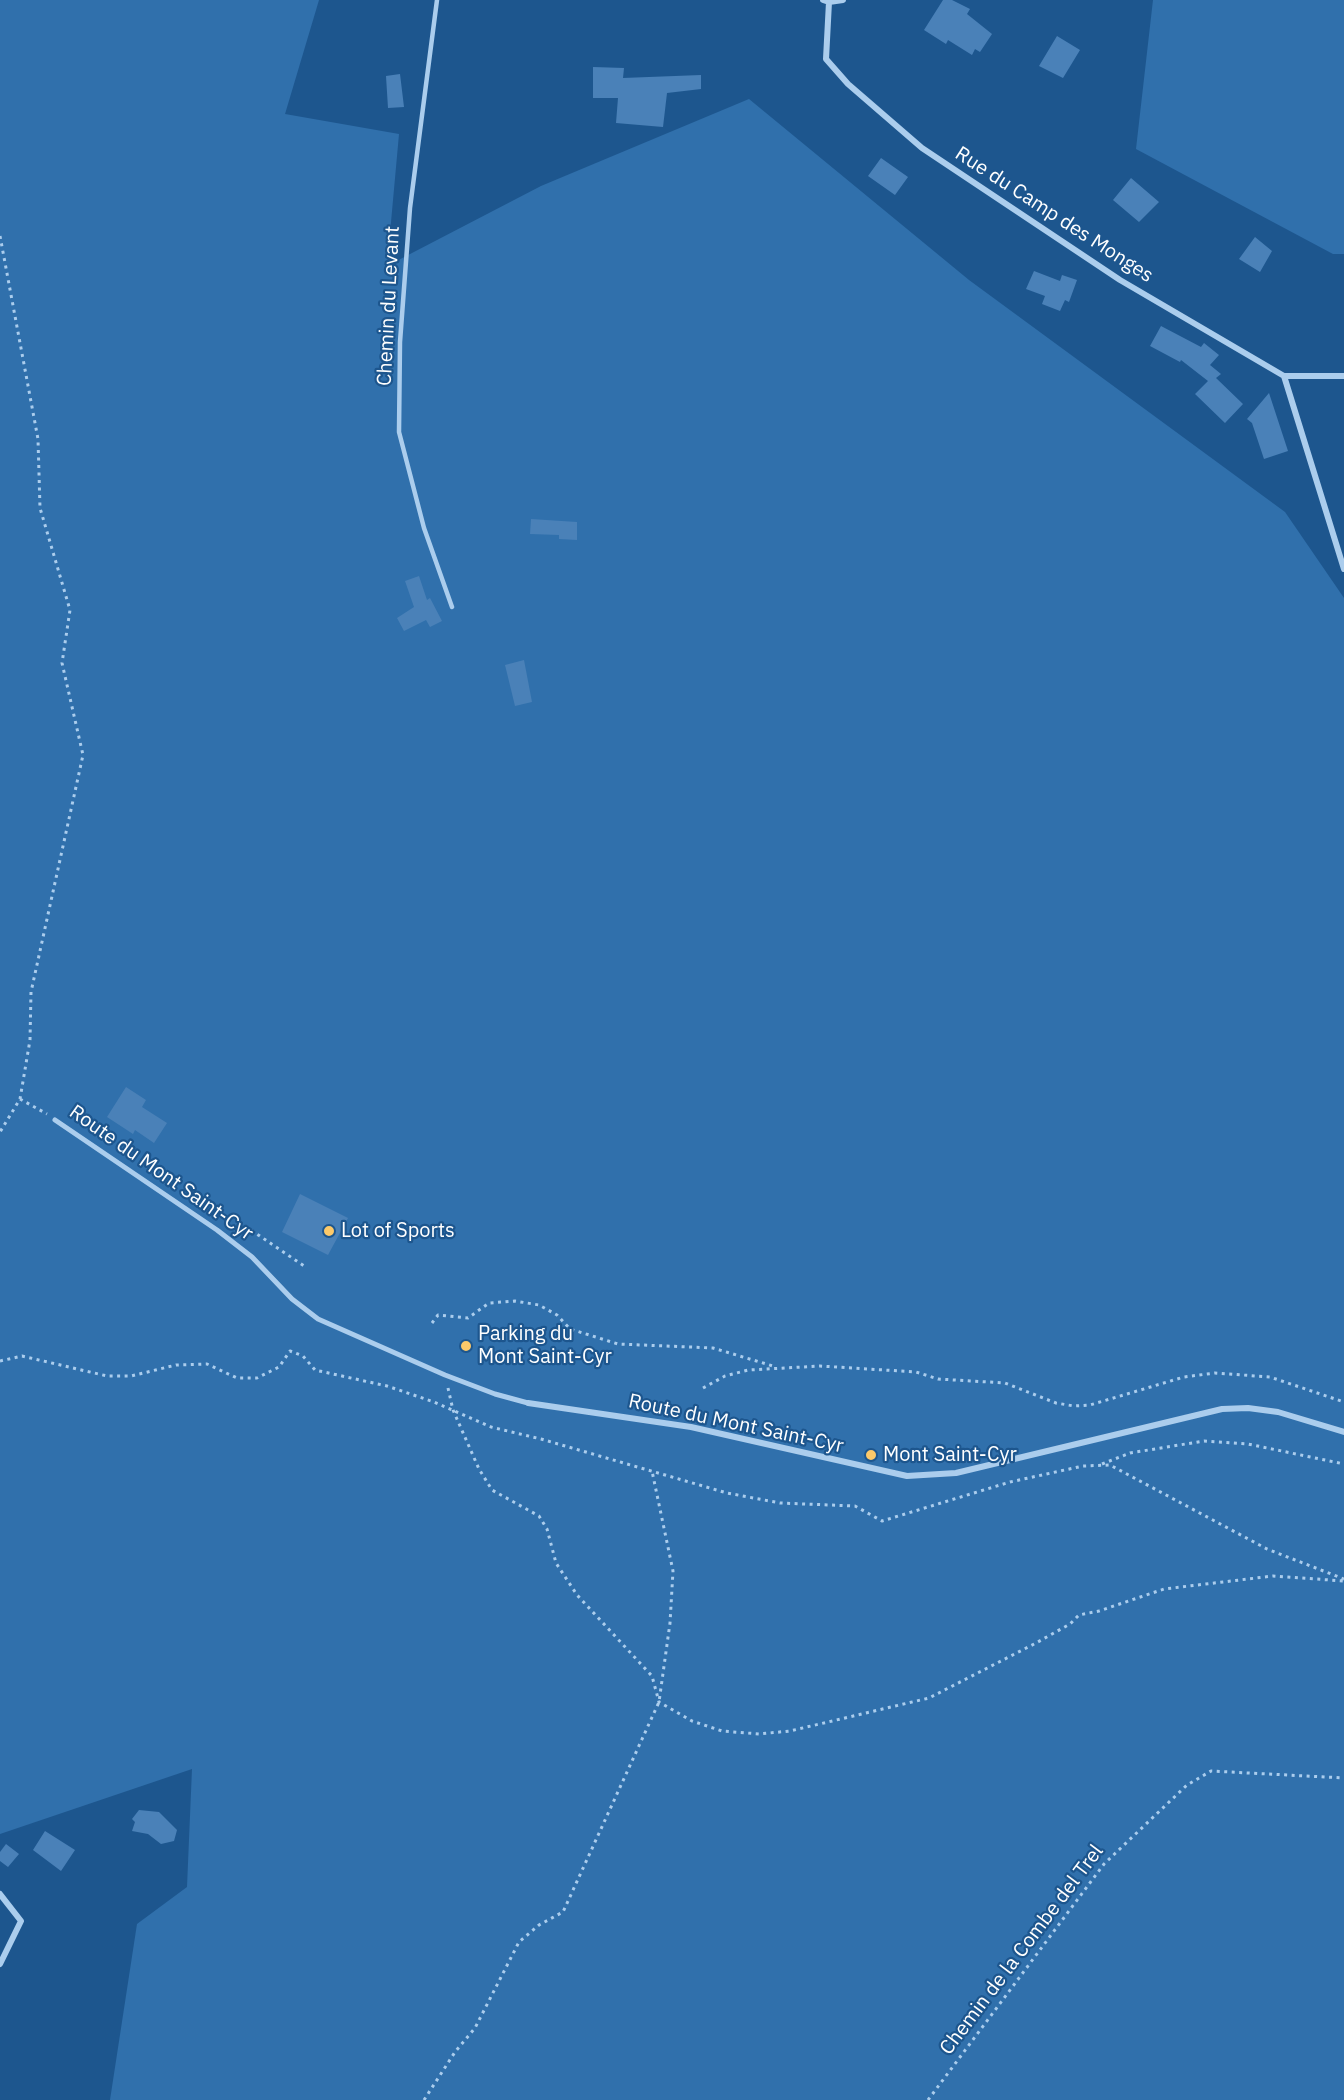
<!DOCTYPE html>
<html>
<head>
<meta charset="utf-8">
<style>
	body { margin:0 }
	canvas { display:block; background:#1d568e }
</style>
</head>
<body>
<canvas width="1344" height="2100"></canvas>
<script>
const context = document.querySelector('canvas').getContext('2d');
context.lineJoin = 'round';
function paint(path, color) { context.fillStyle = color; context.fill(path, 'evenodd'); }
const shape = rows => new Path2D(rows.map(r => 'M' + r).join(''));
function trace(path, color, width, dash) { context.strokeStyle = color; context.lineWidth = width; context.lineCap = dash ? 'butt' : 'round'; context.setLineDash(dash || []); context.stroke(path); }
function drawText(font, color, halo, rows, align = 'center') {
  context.font = font + ' "IBM Plex Sans",sans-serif'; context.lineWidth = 4.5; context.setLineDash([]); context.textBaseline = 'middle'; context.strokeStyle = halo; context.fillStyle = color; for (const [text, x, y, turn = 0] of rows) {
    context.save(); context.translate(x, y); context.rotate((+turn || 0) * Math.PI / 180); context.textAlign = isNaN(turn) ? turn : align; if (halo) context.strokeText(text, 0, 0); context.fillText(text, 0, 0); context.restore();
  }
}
paint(shape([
	[0,0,319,0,285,114,399,134,387,266,541,186,749,99,969,280,1285,512,1344,598,1344,2100,110,2100,137,1924,187,1887,192,1769,0,1834],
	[1153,0,1344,0,1344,254,1333,254,1136,149]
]), '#3070ac');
paint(shape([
	[943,0,952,0,970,9,967,14,992,34,980,52,975,49,972,55,948,40,946,44,924,30],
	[1057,36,1080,50,1063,78,1039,66],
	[593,67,624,68,623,78,701,75,701,89,667,93,663,127,616,123,618,98,593,98],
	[400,74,404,107,388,108,386,76],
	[881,158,908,177,895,195,868,176],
	[1131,178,1159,202,1139,222,1113,200],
	[1255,237,1272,251,1260,272,1239,259],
	[1034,271,1060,281,1062,275,1077,280,1069,302,1065,300,1060,311,1042,304,1045,296,1026,289],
	[1161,326,1201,347,1204,343,1219,355,1210,365,1221,374,1216,378,1243,404,1225,423,1195,394,1208,381,1181,360,1180,362,1150,346],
	[1269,393,1288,451,1264,459,1252,423,1247,419],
	[531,519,577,522,577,540,559,539,559,535,530,534],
	[419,576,427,600,430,598,442,621,430,627,426,620,404,631,397,618,414,607,405,581],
	[524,660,532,702,515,706,505,665],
	[126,1087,146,1100,142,1107,167,1123,154,1143,135,1130,133,1134,107,1117],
	[300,1194,348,1218,328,1255,282,1232],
	[139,1810,159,1812,177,1830,174,1841,161,1844,148,1834,132,1831,135,1822,132,1819],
	[45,1831,75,1850,61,1871,33,1850],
	[6,1844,19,1854,8,1867,0,1861,0,1852]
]), '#4a81b8');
trace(shape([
	[0,236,38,439,40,508,70,610,62,663,83,755,31,992,30,1040,20,1099,0,1132],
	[20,1099,47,1114],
	[245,1226,307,1268],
	[432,1323,438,1315,468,1318,489,1303,515,1301,539,1305,557,1315,570,1329,618,1344,713,1348,773,1366],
	[0,1361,22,1356,107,1376,131,1376,176,1365,207,1364,237,1378,257,1378,279,1367,290,1351,303,1356,315,1370,387,1386,434,1402,491,1427,541,1439,727,1493,780,1503,855,1506,882,1521,1010,1482,1083,1466,1110,1465,1267,1549,1344,1579],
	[448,1388,453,1410,479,1469,492,1490,539,1516,547,1529,556,1563,577,1595,652,1676,659,1702,692,1721,722,1731,759,1734,790,1731,929,1698,1036,1643,1070,1624,1079,1615,1099,1611,1164,1589,1273,1576,1344,1581],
	[703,1388,725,1376,748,1370,820,1366,916,1372,938,1379,1005,1383,1056,1403,1074,1406,1090,1405,1184,1377,1215,1373,1270,1377,1344,1402],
	[1102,1464,1130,1453,1204,1441,1248,1444,1344,1464],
	[424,2100,455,2052,475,2028,519,1942,539,1925,563,1912,659,1702,670,1623,673,1571,652,1471],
	[928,2100,1104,1864,1187,1785,1211,1771,1344,1778]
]), '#abcded', 3, [3, 4.5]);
trace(shape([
	[437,0,410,208,400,342,399,432,424,528,452,607]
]), '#abcded', 4.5);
trace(shape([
	[55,1120,217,1230,252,1257,292,1299,318,1319,445,1375,495,1394,528,1403]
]), '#abcded', 5);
trace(shape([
	[823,0,829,2,826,59,848,84,922,148,1120,280,1284,376,1344,376],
	[829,2,843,0],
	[1284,376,1344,569],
	[528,1403,691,1427,907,1476,956,1473,1222,1409,1248,1408,1278,1412,1344,1432],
	[0,1894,21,1921,0,1964]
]), '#abcded', 6);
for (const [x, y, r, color] of [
	[329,1231,6,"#fcc96a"],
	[466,1346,6,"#fcc96a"],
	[871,1455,6,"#fcc96a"]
]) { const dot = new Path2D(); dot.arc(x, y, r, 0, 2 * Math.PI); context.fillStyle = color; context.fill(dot); trace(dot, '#1d568e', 2); }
drawText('20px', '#fff', '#1d568e', [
	["Rue du Camp des Monges",1054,215,33],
	["Chemin du Levant",389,306,-87],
	["Route du Mont Saint-Cyr",161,1173,35],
	["Route du Mont Saint-Cyr",736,1424,12],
	["Chemin de la Combe del Trel",1022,1950,-53]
]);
drawText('20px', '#fff', '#1d568e', [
	["Lot of Sports",341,1231],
	["Parking du",478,1334],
	["Mont Saint-Cyr",478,1357],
	["Mont Saint-Cyr",883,1455]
], 'left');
</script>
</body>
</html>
